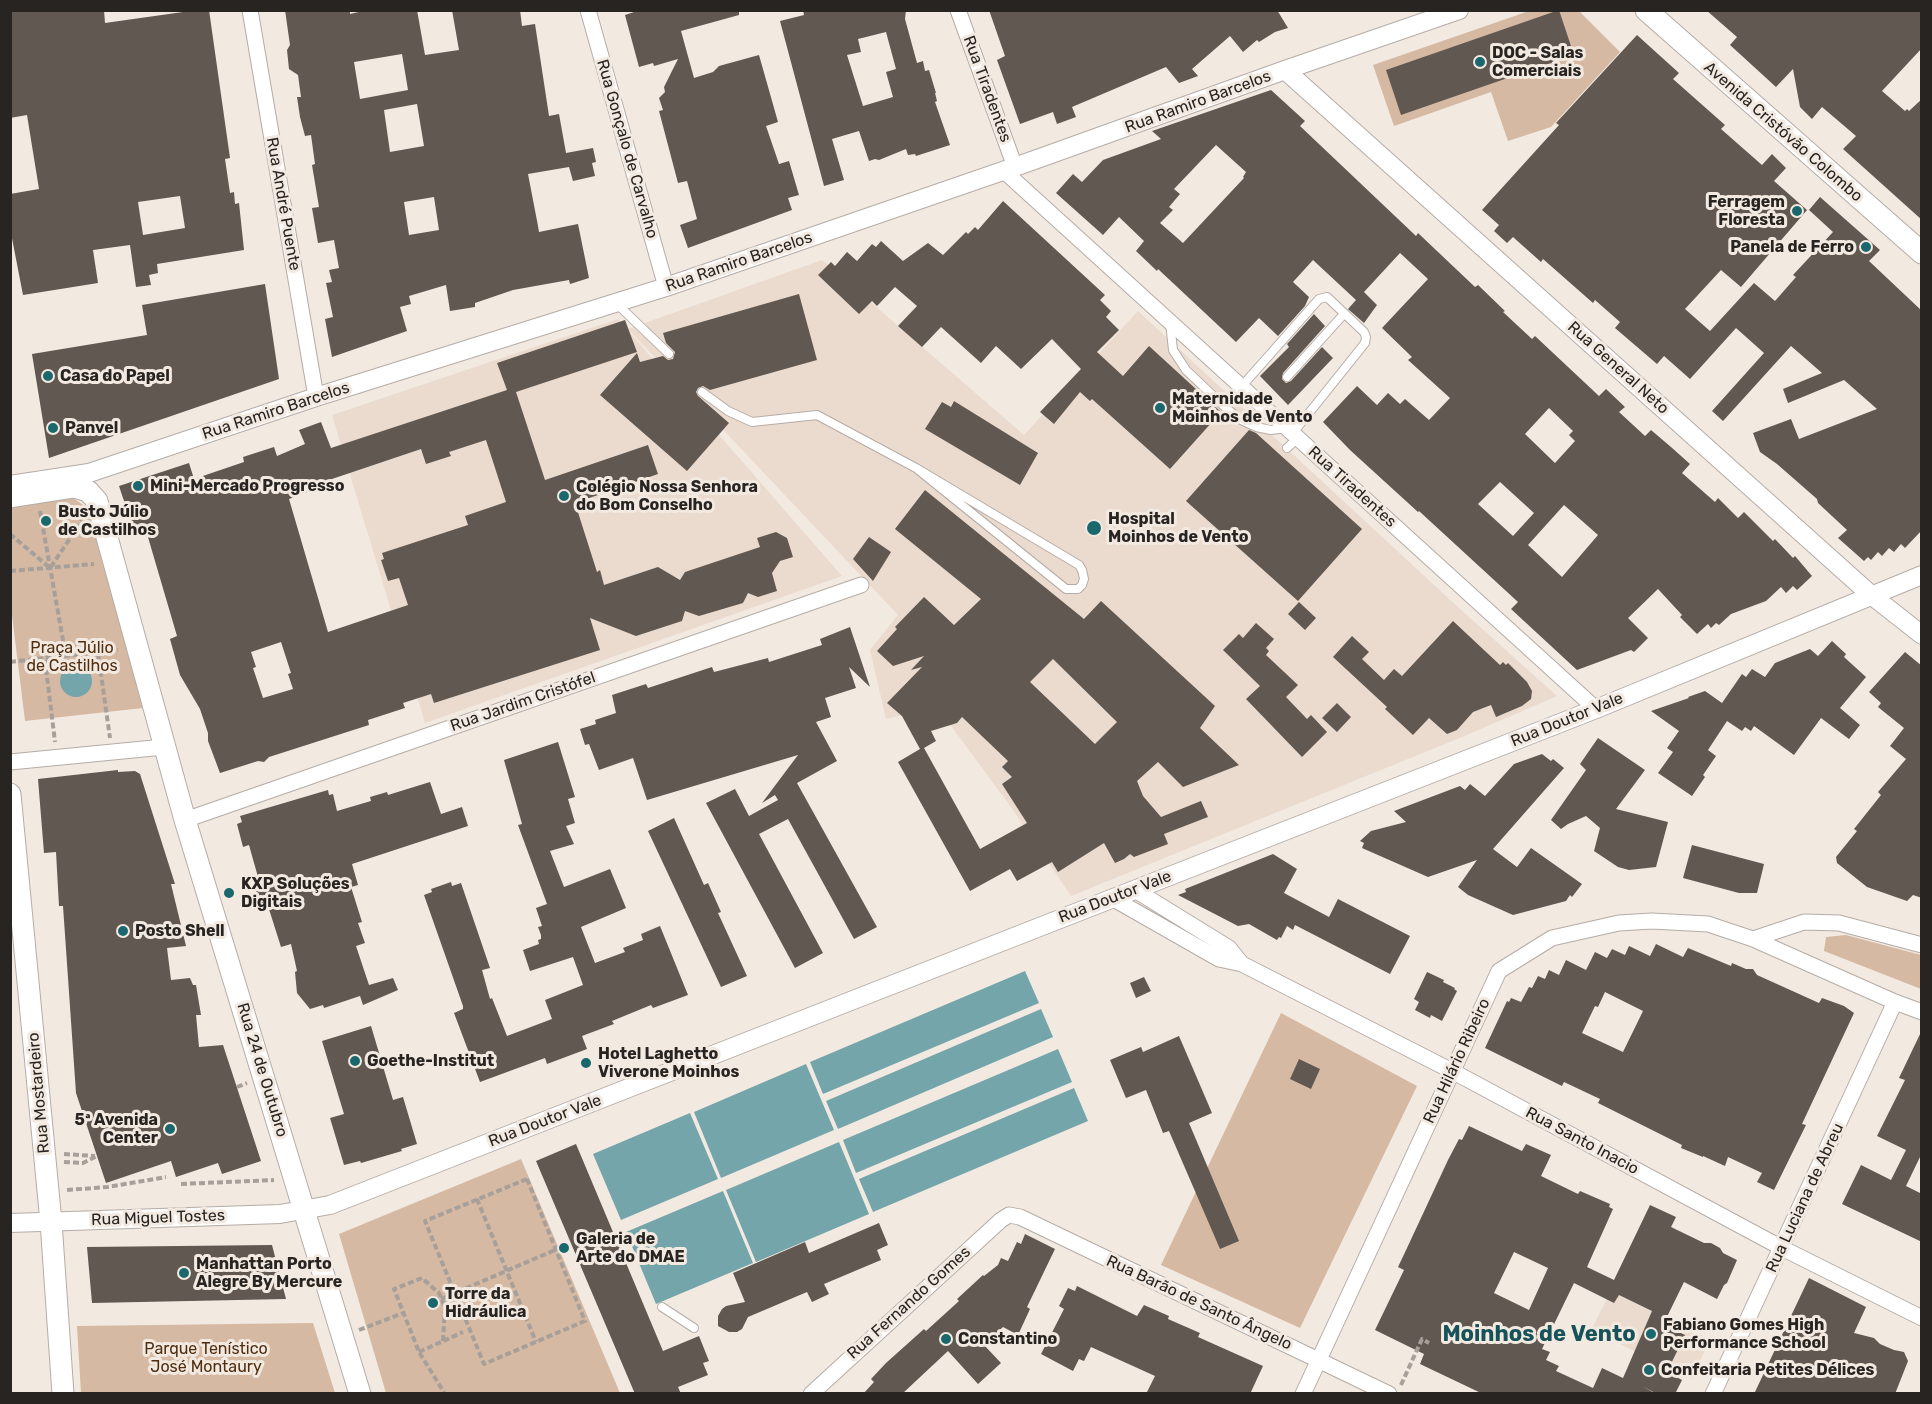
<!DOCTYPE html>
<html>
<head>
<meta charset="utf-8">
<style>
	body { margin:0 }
	#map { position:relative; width:1932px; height:1404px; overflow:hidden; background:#f2e9e1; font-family:Rubik,sans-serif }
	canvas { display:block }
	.frame { position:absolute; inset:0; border:12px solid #272421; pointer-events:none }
</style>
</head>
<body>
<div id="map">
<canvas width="1932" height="1404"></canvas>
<div class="frame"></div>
</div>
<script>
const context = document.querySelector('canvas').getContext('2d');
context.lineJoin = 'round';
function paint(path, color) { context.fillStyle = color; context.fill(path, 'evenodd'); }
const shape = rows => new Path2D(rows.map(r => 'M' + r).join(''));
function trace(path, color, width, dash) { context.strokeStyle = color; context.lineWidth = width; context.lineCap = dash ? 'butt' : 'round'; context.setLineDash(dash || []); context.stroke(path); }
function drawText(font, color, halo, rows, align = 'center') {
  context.font = font + ' Rubik,sans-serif'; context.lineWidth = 6; context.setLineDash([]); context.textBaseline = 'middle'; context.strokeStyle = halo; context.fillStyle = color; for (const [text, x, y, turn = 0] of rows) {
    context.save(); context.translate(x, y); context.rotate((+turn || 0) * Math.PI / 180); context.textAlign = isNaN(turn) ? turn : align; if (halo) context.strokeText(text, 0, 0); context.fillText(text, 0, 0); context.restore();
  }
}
paint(shape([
	[822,260,1024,435,1138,311,1459,608,1557,696,1467,735,1071,896,1011,807,937,707,886,719,870,650,898,615,628,329],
	[618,319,842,576,425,723,332,415],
	[1611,1291,1710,1339,1692,1379,1591,1330]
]), '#ebdbcf');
paint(shape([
	[1532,10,1579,11,1620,52,1551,127,1508,141,1491,92,1394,126,1373,65],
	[72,497,90,510,143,708,25,721,11,607,10,506],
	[1846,935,1921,955,1921,989,1824,951,1826,937],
	[1281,1013,1417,1086,1300,1328,1161,1265],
	[521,1159,620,1393,386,1393,339,1234],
	[313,1323,335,1393,81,1393,77,1326]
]), '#d6b9a2');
paint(shape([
	'60 681a16 16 0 1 1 32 0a16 16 0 1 1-32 0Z',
	[1025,971,1039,1003,823,1094,810,1062],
	[1041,1009,1053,1037,838,1129,826,1101],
	[1058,1049,1072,1082,856,1173,843,1140],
	[806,1064,834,1130,721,1178,694,1112],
	[1074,1088,1088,1121,873,1212,859,1179],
	[690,1113,718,1179,621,1220,593,1154],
	[839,1142,869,1214,756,1262,726,1190],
	[723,1191,753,1263,656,1304,626,1232]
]), '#74a5aa');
paint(shape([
	[10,10,104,10,105,23,183,12,183,10,209,10,230,158,225,159,230,193,234,192,235,204,239,203,244,250,157,264,158,273,149,275,151,285,136,287,130,245,93,250,98,283,23,295,10,228,10,194,39,189,27,115,10,118],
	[180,196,185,228,143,235,138,202],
	[285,10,350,10,350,14,367,10,417,10,425,55,459,50,452,10,520,10,522,26,535,24,549,116,559,114,566,153,593,148,596,162,592,163,595,176,573,181,569,167,528,174,538,226,539,232,578,224,589,278,570,284,569,280,513,290,475,303,475,307,450,311,446,285,409,296,411,304,400,307,407,331,332,357,325,319,333,317,326,283,332,282,329,270,339,268,334,240,318,243,312,208,319,207,312,165,315,164,311,135,305,136,300,117,297,97,301,97,298,75,289,69,287,50,290,45],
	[402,54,408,90,360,99,354,62],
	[417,104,424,146,390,152,384,110],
	[434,197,439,230,409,235,404,202],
	[640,10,739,10,739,15,681,31,694,78,713,72,719,66,759,55,778,122,766,126,779,164,789,161,799,195,788,198,792,210,688,248,680,225,697,219,687,181,678,183,659,111,663,110,659,98,665,92,664,87,678,59,654,66,653,63,639,67,625,15],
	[803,10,906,10,905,19,917,63,923,61,925,71,929,70,936,93,935,93,937,101,935,102,950,145,916,156,915,154,908,155,906,149,879,160,875,159,869,161,859,131,832,139,844,180,824,186,780,21,804,15],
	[886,32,896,69,886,72,893,97,863,106,847,55,861,52,858,39],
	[989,10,1277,10,1288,28,1275,32,1259,42,1257,40,1243,52,1230,36,1192,69,1198,76,1179,83,1166,67,1072,107,1076,117,1057,124,1053,112,1020,124,997,60,1005,56],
	[1559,10,1574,55,1401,115,1386,70],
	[1706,10,1922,10,1922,48,1882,91,1905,111,1907,109,1909,111,1922,99,1922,220,1843,149,1856,136,1822,107,1812,119,1800,107,1793,69,1776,87,1730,45,1737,37],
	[1637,35,1679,73,1673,79,1725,125,1721,129,1762,165,1772,154,1786,168,1774,181,1807,210,1741,287,1721,270,1685,309,1710,331,1754,283,1775,301,1796,277,1793,275,1833,232,1809,210,1820,197,1880,250,1869,261,1922,311,1922,530,1905,548,1901,544,1894,552,1889,548,1882,556,1878,552,1871,560,1868,557,1864,561,1838,538,1847,530,1818,503,1817,499,1777,464,1760,452,1753,433,1791,419,1799,439,1877,409,1844,380,1788,403,1783,389,1822,373,1791,346,1723,421,1712,411,1764,353,1736,328,1690,379,1664,356,1657,364,1615,328,1620,322,1595,300,1593,303,1543,259,1541,262,1513,237,1507,243,1494,231,1499,225,1482,210,1559,125,1556,123],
	[1271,90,1305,121,1300,126,1416,236,1418,233,1475,287,1478,285,1505,311,1503,312,1532,339,1535,336,1599,396,1606,389,1625,407,1619,412,1645,436,1651,430,1671,447,1690,464,1682,473,1715,502,1718,498,1738,518,1744,512,1773,541,1775,539,1793,558,1795,556,1812,576,1797,590,1793,586,1786,593,1781,587,1766,601,1731,614,1719,625,1716,623,1711,628,1708,624,1697,634,1680,617,1682,615,1658,589,1628,618,1648,638,1634,652,1631,650,1577,670,1511,609,1518,602,1419,511,1418,512,1350,450,1323,422,1357,386,1377,405,1388,393,1400,404,1405,399,1429,420,1450,398,1408,360,1412,357,1382,328,1428,279,1400,253,1364,292,1377,305,1364,323,1348,309,1356,300,1313,260,1293,282,1309,297,1305,306,1278,336,1259,318,1236,342,1158,269,1157,271,1136,251,1144,241,1119,217,1103,235,1056,193,1073,174,1082,182,1103,160,1161,139,1152,131],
	[1216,145,1246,172,1243,177,1244,178,1183,243,1160,223,1173,210,1169,207,1180,194,1174,189],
	[1549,408,1573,431,1569,435,1575,441,1555,463,1525,434],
	[1500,482,1534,513,1513,536,1478,504],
	[1564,505,1598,535,1562,577,1528,545],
	[1003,201,1105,295,1100,300,1111,311,1106,317,1119,330,1097,352,1123,376,1149,346,1221,412,1170,469,1092,399,1090,401,1080,392,1054,424,1040,412,1081,369,1052,339,1021,369,996,346,981,363,941,327,922,347,898,326,917,306,895,287,877,306,872,301,859,314,818,275,831,262,835,266,847,252,857,261,872,244,876,247,881,241,903,261,928,243,943,255,966,232,968,234,975,227,978,230],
	[265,284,279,379,49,458,32,354,147,335,142,305],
	[799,294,817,360,710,390,703,386,698,388,696,392,698,396,729,423,687,471,600,395,637,353,640,362,663,356,668,360,673,359,675,352,666,343,663,333],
	[1314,314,1325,326,1283,373,1282,379,1286,383,1291,381,1322,347,1333,358,1288,405,1260,376,1289,347,1287,344],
	[625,320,637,352,516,392,545,480,648,445,658,474,575,503,597,572,600,570,604,585,658,567,680,580,685,572,760,547,757,538,776,532,787,538,793,557,780,561,772,573,777,591,758,597,748,593,743,603,699,616,685,611,682,621,636,636,590,618,600,650,434,703,431,694,403,703,405,708,368,720,369,725,269,757,264,762,258,761,220,773,208,741,208,733,200,709,180,675,170,639,177,636,145,527,134,531,119,486,189,463,194,479,244,462,243,457,274,447,277,456,305,444,299,430,321,422,331,448,507,390,497,363],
	[486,440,506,502,465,516,468,525,382,553,384,559,381,560,388,581,399,578,408,605,328,632,289,499,331,483,329,480,421,449,426,464,451,456,449,452],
	[281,642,291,673,288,674,293,689,263,698,253,668,256,667,251,652],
	[954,401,1038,453,1020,485,925,429,942,402,951,407],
	[1249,430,1256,433,1362,529,1298,601,1186,501],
	[925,490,1084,619,1101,601,1215,706,1200,728,1239,765,1183,787,1158,762,1137,781,1143,796,1161,817,1201,801,1208,817,1164,834,1168,844,1134,857,1130,854,1124,859,1115,863,1104,843,1058,872,1052,862,1017,881,1010,869,970,891,898,762,920,749,902,716,887,703,922,667,911,670,924,656,893,666,877,651,897,629,895,627,924,597,954,625,981,599,895,529],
	[1053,659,1117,722,1095,744,1030,682],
	[962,717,1008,761,1002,767,1012,777,1002,784,1027,823,980,849,924,748,936,741,931,731,957,723],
	[869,537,891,552,873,581,853,559],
	[1299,602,1316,618,1305,630,1288,614],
	[1453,621,1500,665,1503,662,1506,665,1508,663,1527,682,1532,691,1531,699,1522,706,1496,717,1491,705,1473,712,1457,730,1447,734,1429,718,1413,735,1385,709,1387,707,1333,657,1352,636,1369,652,1362,659,1384,680,1394,669,1402,676],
	[1256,623,1274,639,1266,648,1269,651,1266,655,1298,685,1286,697,1307,719,1311,715,1327,732,1302,757,1246,699,1260,686,1223,650,1239,634,1243,638],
	[850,627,870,687,849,667,856,688,825,698,831,717,816,722,837,761,797,783,877,927,854,939,788,819,759,834,823,953,795,968,706,803,735,789,749,816,778,800,775,795,762,803,798,755,647,800,633,758,599,770,589,744,585,745,580,729,596,724,595,720,616,713,612,695,646,684,648,688,712,667,714,672,768,658,769,662,822,645,820,639],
	[1832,641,1846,654,1844,657,1866,677,1840,708,1860,725,1849,739,1821,718,1794,755,1754,726,1751,731,1745,727,1742,731,1727,721,1708,750,1716,756,1703,775,1705,777,1692,796,1658,773,1673,752,1667,748,1679,731,1651,711,1689,698,1688,697,1705,691,1722,703,1742,674,1746,677,1752,669,1765,677,1775,663,1810,649,1818,656],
	[1905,652,1922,666,1922,898,1913,895,1907,901,1867,887,1837,863,1836,857,1857,831,1854,829,1881,795,1878,792,1906,759,1890,746,1904,728,1878,707,1881,703,1869,692],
	[1337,703,1351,717,1337,732,1322,718],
	[1598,738,1645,770,1616,809,1668,822,1656,867,1629,870,1618,867,1594,851,1600,828,1586,816,1568,824,1561,829,1551,820,1586,770,1580,764],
	[558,742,575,797,568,799,575,823,566,826,574,844,550,851,564,887,610,869,626,908,581,927,595,963,625,952,623,948,643,940,641,934,660,926,688,995,653,1008,651,1005,612,1021,614,1024,582,1036,587,1049,547,1064,545,1058,480,1082,454,1013,463,1009,463,1006,424,895,432,892,431,889,451,882,452,886,461,883,490,968,482,970,490,999,492,998,507,1036,552,1019,545,1000,583,985,573,957,530,971,523,950,539,944,538,940,541,939,541,935,538,927,542,926,536,908,547,904,518,825,522,824,504,760],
	[1542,754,1551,761,1553,759,1564,768,1493,849,1517,867,1531,848,1582,884,1572,897,1570,895,1566,901,1513,915,1468,895,1458,887,1477,860,1428,877,1362,848,1364,843,1360,841,1371,831,1406,822,1394,811,1460,786,1465,790,1470,784,1485,796,1514,764],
	[118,770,118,772,135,771,140,774,175,884,171,884,186,946,167,948,171,980,190,978,193,985,196,985,201,1015,196,1015,199,1047,223,1045,261,1161,222,1174,218,1163,176,1177,171,1161,106,1183,76,1093,63,906,59,906,56,852,44,853,38,779],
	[430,782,441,814,462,807,468,826,352,864,358,885,351,887,362,922,358,923,365,943,356,946,369,985,393,978,398,990,363,1005,360,996,324,1008,323,1005,310,1009,297,993,295,972,297,971,291,944,281,947,268,906,263,907,260,896,257,896,252,879,258,877,249,845,243,847,237,824,242,822,240,816,328,790,329,795,333,794,337,811,371,801,370,797,387,792,388,795],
	[674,818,704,885,708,883,721,912,718,913,747,976,721,987,648,831],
	[1692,845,1764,864,1757,893,1739,893,1683,878],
	[1273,854,1297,869,1284,893,1329,917,1338,899,1410,936,1390,974,1295,925,1293,930,1287,926,1281,938,1279,937,1277,940,1249,924,1238,926,1178,895,1186,892,1185,889],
	[1656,944,1683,957,1688,948,1731,966,1732,963,1746,969,1753,969,1757,975,1819,1003,1822,998,1844,1006,1854,1013,1802,1124,1806,1125,1774,1190,1757,1182,1762,1173,1728,1157,1725,1166,1703,1156,1703,1157,1681,1148,1682,1145,1598,1103,1600,1099,1564,1082,1562,1086,1485,1048,1507,1001,1509,1002,1511,998,1521,1002,1529,987,1532,988,1538,976,1545,979,1549,970,1559,975,1566,960,1586,970,1595,952,1607,958,1612,949,1625,955,1629,946,1650,956],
	[1605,992,1643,1011,1623,1052,1582,1033,1595,1006,1598,1007],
	[1427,972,1444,980,1443,982,1455,988,1454,989,1457,991,1442,1021,1431,1015,1430,1018,1415,1010,1419,1002,1414,999],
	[1144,977,1151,991,1136,998,1130,983],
	[371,1026,393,1100,403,1097,417,1144,401,1149,402,1151,361,1163,360,1161,344,1165,330,1118,344,1114,322,1041],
	[1922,1030,1922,1158,1920,1157,1906,1186,1922,1194,1922,1242,1842,1204,1861,1165,1891,1180,1906,1150,1877,1136,1905,1080,1899,1078],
	[1179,1036,1212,1113,1189,1123,1239,1241,1220,1249,1169,1131,1163,1133,1146,1090,1126,1098,1110,1060,1141,1047,1143,1052],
	[1299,1059,1320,1069,1311,1089,1290,1079],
	[1469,1126,1522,1151,1526,1144,1551,1155,1541,1176,1578,1194,1580,1191,1610,1204,1609,1207,1613,1209,1587,1267,1614,1280,1650,1205,1676,1217,1671,1227,1704,1243,1711,1243,1720,1248,1723,1253,1737,1260,1727,1283,1724,1285,1717,1299,1684,1282,1663,1325,1685,1335,1667,1372,1682,1380,1675,1394,1657,1394,1642,1386,1656,1394,1483,1394,1420,1364,1424,1354,1375,1330,1404,1270,1398,1267,1407,1248,1448,1160,1459,1139,1462,1140],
	[1514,1252,1548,1268,1529,1310,1494,1293],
	[1574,1283,1614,1303,1619,1295,1652,1311,1623,1378,1602,1368,1593,1388,1556,1371,1559,1366,1546,1360,1550,1352,1542,1349],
	[576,1144,663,1351,699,1336,709,1361,703,1363,708,1375,678,1387,681,1394,635,1394,536,1161],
	[879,1223,888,1245,877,1250,881,1260,824,1284,829,1294,812,1302,807,1292,748,1317,742,1329,737,1332,729,1332,718,1326,718,1316,722,1309,726,1306,745,1302,733,1273,805,1242,809,1253],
	[1025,1234,1055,1249,1027,1307,1030,1309,1018,1335,1003,1327,984,1345,1001,1363,978,1384,948,1351,902,1394,863,1394,874,1382,871,1379,886,1363,924,1329,926,1331,959,1301,957,1299,983,1275,984,1276,998,1265,1001,1258,1008,1261,1017,1242,1021,1244],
	[272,1245,286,1299,92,1303,87,1247],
	[1809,1278,1866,1307,1854,1333,1874,1338,1880,1344,1894,1350,1904,1352,1908,1361,1895,1394,1754,1394],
	[1077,1286,1137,1316,1144,1305,1169,1316,1168,1319,1200,1333,1198,1337,1263,1366,1250,1394,1146,1394,1155,1376,1091,1347,1084,1361,1079,1359,1073,1371,1041,1354,1064,1309,1059,1306,1068,1288,1075,1291]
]), '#605851');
const service = shape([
	[617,304,669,354],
	[1170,322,1173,350,1186,370,1226,408,1241,420,1256,427,1271,430,1287,428],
	[1287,377,1344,314],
	[1242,386,1319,299,1327,297,1364,332,1366,337,1365,343,1293,433],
	[702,392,728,411,752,422,817,415,916,468,1079,565,1082,570,1084,579,1082,585,1078,589,1066,589,916,468],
	[1287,448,1298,438],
	[662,1307,694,1328]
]);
const minor = shape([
	[250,10,316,397],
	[588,10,666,287],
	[958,10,1015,167],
	[1004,171,1596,709],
	[10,762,164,747],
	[185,820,861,585],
	[1135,890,1229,948,1242,964],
	[1112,898,1219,959,1242,964,1452,1071,1782,1248,1922,1318],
	[1753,939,1804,922,1839,923,1922,945],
	[811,1394,1001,1220,1009,1215,1020,1217,1389,1394],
	[1303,1394,1499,971,1552,938,1619,923,1652,921,1708,924,1753,939,1895,1002,1922,1012],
	[1713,1394,1895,1002]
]);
const tertiary = shape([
	[1285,70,1871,595,1922,635],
	[10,485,89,473,316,397,666,287,1026,163,1285,70,1459,10],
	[10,1223,280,1214,330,1205,1596,709,1922,575]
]);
const secondary = shape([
	[1646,10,1922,253],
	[10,497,74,487,88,491,97,501,185,820,360,1394],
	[10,794,51,1222,63,1394]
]);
trace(service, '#b5aca6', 10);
trace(minor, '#b5aca6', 17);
trace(tertiary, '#b5aca6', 20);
trace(secondary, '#b5aca6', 23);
trace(shape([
	[40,511,66,657],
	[10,534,50,568,82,521],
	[10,571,94,564],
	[98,653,110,738],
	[45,660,55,742],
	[10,662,118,650],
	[237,1087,247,1083],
	[64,1154,95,1156],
	[64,1162,83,1163,97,1156],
	[527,1179,585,1321,484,1364,425,1221,527,1179],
	[181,1184,274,1180],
	[67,1190,107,1187,166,1177],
	[477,1199,536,1342],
	[441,1299,555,1250],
	[359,1330,403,1313],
	[443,1341,445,1307,439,1293,422,1278,394,1289,419,1352,445,1394],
	[419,1352,463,1332],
	[1401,1385,1422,1339,1429,1343]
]), '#a7a09a', 4, [6, 3]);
trace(service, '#fff', 8);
trace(minor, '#fff', 15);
trace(tertiary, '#fff', 18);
trace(secondary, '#fff', 21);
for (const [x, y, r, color] of [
	[1480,62,6,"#1a676e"],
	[1797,211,6,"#1a676e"],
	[1866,247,6,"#1a676e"],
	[48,376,6,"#1a676e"],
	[1160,408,6,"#1a676e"],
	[53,428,6,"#1a676e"],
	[138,486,6,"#1a676e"],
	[564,496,6,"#1a676e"],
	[46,521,6,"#1a676e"],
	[1094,528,8,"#1a676e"],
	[229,893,6,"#1a676e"],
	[123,931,6,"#1a676e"],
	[355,1061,6,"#1a676e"],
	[586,1063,6,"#1a676e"],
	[170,1129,6,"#1a676e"],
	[564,1248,6,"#1a676e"],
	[184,1273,6,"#1a676e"],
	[433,1303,6,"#1a676e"],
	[1651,1334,6,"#1a676e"],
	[946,1339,6,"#1a676e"],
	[1649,1370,6,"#1a676e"]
]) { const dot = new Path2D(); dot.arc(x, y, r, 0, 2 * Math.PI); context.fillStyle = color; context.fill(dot); trace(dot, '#f2e9e1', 2); }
drawText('bold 16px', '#272421', '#f2e9e1', [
	["DOC - Salas",1492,53],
	["Comerciais",1492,71],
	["Ferragem",1785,202,"right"],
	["Floresta",1785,220,"right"],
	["Panela de Ferro",1854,247,"right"],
	["Casa do Papel",60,376],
	["Maternidade",1172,399],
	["Moinhos de Vento",1172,417],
	["Panvel",65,428],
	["Mini-Mercado Progresso",150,486],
	["Colégio Nossa Senhora",576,487],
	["do Bom Conselho",576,505],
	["Busto Júlio",58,512],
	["de Castilhos",58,530],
	["Hospital",1108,519],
	["Moinhos de Vento",1108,537],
	["KXP Soluções",241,884],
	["Digitais",241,902],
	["Posto Shell",135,931],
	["Hotel Laghetto",598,1054],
	["Viverone Moinhos",598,1072],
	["Goethe-Institut",367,1061],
	["5ª Avenida",158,1120,"right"],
	["Center",158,1138,"right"],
	["Galeria de",576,1239],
	["Arte do DMAE",576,1257],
	["Manhattan Porto",196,1264],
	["Alegre By Mercure",196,1282],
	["Torre da",445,1294],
	["Hidráulica",445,1312],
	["Fabiano Gomes High",1663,1325],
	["Performance School",1663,1343],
	["Constantino",958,1339],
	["Confeitaria Petites Délices",1661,1370]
], 'left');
drawText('16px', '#272421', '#f2e9e1', [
	["Rua Tiradentes",987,89,70],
	["Rua Ramiro Barcelos",1198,102,-20],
	["Avenida Cristóvão Colombo",1783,132,41],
	["Rua Gonçalo de Carvalho",627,149,74],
	["Rua André Puente",283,204,80],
	["Rua Ramiro Barcelos",739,262,-19],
	["Rua General Neto",1618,368,42],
	["Rua Ramiro Barcelos",276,411,-18],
	["Rua Tiradentes",1352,487,42],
	["Rua Jardim Cristófel",523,702,-19],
	["Rua Doutor Vale",1567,720,-22],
	["Rua Doutor Vale",1115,897,-21],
	["Rua Hilário Ribeiro",1457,1061,-65],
	["Rua 24 de Outubro",262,1070,73],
	["Rua Mostardeiro",39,1093,-95],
	["Rua Doutor Vale",545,1121,-21],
	["Rua Santo Inacio",1582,1141,28],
	["Rua Luciana de Abreu",1805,1198,-65],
	["Rua Miguel Tostes",158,1218,-2],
	["Rua Fernando Gomes",909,1303,-42],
	["Rua Barão de Santo Ângelo",1199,1303,25]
]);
drawText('16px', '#502e0f', '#f2e9e1', [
	["Praça Júlio",72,648],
	["de Castilhos",72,666],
	["Parque Tenístico",206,1349],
	["José Montaury",206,1367]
]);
drawText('bold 22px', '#165258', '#f2e9e1', [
	["Moinhos de Vento",1539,1335]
]);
</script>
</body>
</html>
